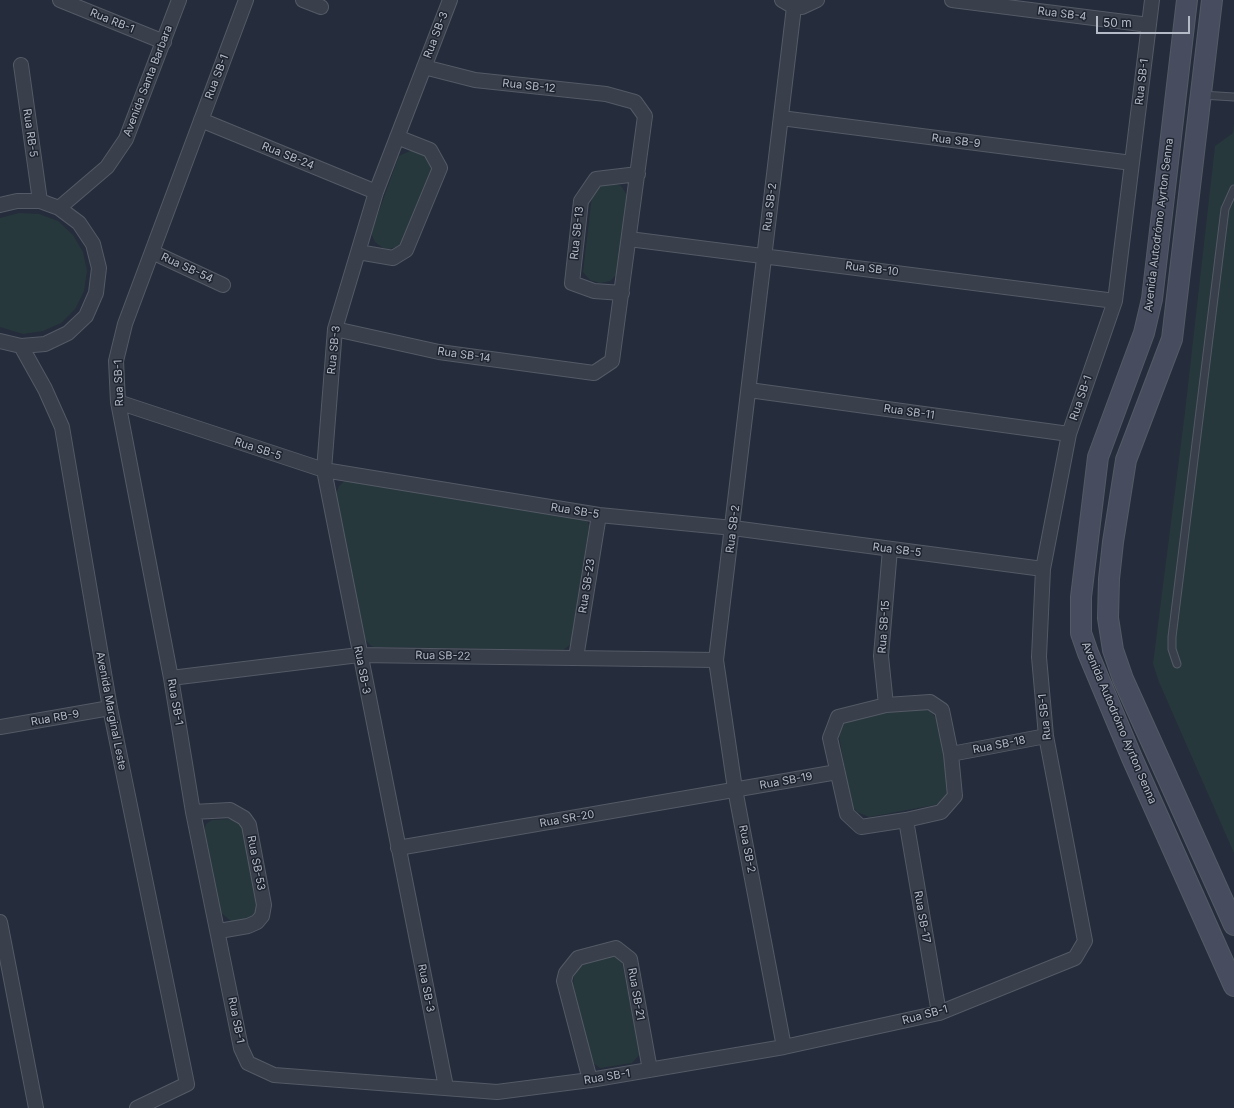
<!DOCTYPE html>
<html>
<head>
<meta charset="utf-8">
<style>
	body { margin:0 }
	#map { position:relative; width:1234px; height:1108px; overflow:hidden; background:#252c3b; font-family:Inter,sans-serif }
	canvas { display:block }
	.scale { position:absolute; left:1096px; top:16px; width:94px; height:18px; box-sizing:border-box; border:2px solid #b5bac7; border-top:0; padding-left:5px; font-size:12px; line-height:14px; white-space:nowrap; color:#b5bac7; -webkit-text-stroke:3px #1e2430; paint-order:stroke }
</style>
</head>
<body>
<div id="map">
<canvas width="1234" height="1108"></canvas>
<div class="scale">50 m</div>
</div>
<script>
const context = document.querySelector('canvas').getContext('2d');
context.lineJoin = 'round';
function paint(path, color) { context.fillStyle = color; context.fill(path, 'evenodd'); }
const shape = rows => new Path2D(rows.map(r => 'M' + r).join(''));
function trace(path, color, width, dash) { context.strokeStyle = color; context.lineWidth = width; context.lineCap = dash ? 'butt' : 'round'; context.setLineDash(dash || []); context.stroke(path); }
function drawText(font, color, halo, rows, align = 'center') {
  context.font = font + ' Inter,sans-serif'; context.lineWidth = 3; context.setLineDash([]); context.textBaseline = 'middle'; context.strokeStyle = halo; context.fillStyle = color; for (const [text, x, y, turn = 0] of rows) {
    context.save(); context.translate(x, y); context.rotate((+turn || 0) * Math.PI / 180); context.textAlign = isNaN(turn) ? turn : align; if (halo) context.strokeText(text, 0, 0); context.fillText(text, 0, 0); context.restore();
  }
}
paint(shape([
	[1234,123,1234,853,1159,682,1153,664,1185,412,1215,146,1233,133],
	[410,151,416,151,426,156,432,170,400,246,389,249,383,248,375,242,371,233,399,156],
	[612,182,621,186,627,195,618,273,610,281,600,283,590,280,583,272,592,196,594,191,601,184],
	[19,213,39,214,58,221,73,235,83,252,87,271,84,291,75,309,61,323,43,331,23,334,0,327,0,218],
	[347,479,587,520,589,526,571,644,563,650,374,647,370,645,364,638,336,494,339,486],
	[922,707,931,712,937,719,949,784,947,795,940,804,869,817,857,812,851,805,839,736,842,725,851,718],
	[232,819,244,827,261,908,255,919,232,922,218,910,204,832,206,824,212,820],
	[614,956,622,962,640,1054,632,1063,600,1068,592,1062,573,985,574,976,583,961]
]), '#27383c');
const lane = shape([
	[1202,95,1234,97],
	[1177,664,1172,649,1172,637,1225,209,1234,189]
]);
const street = shape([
	[60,0,164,42],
	[246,0,125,324,116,361,118,402,171,678,193,812,241,1048,248,1063,274,1075,497,1092,590,1080,784,1047,939,1013,1075,958,1085,941,1046,736,1039,657,1043,569,1069,434,1115,301,1152,0],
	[303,0,321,7],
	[782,0,794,7,802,7,817,0],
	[952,0,1149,25],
	[21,65,40,201],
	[781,118,1132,163],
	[201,120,376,192],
	[0,205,17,201,40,201,59,208,79,223,93,244,99,268,96,293,86,316,68,333,45,344,21,346,0,341],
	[59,208,107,167,126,139,179,0],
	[629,239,1115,301],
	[152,252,223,285],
	[358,252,393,258,406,250,440,168,430,150,397,137],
	[622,293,594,291,572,283,581,201,596,179,638,174],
	[335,329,439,352,594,373,612,361,645,116,635,102,606,94,475,80,424,67],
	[21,346,45,389,62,427,110,708,187,1084,137,1108],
	[749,390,1069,434],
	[118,402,324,470,599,515,733,528,1043,569],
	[576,658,599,515],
	[171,678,359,655,716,660],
	[930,702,942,710,951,754,955,796,941,812,906,820,861,827,847,814,830,738,838,717,886,705,930,702],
	[886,705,881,656,890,549],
	[0,727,110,708],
	[951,754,1046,736],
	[193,812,230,810,244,818,249,825,264,905,262,916,257,922,248,926,219,931],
	[906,820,939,1013],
	[398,848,837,772],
	[0,922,36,1108],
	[784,1047,735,789,716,660,794,7],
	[590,1080,564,981,566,973,578,958,616,948,630,959,650,1070],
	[446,1087,324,470,335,329,376,192,450,0]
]);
const secondary = shape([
	[1187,0,1152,299,1144,333,1098,457,1081,597,1081,633,1088,653,1132,758,1234,986],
	[1212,0,1172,339,1126,460,1113,542,1109,579,1108,618,1113,650,1123,679,1234,925]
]);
trace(lane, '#545a66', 9);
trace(street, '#545a66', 16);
trace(secondary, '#545a66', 22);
trace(lane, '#393f4b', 7);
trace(street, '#393f4b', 14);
trace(secondary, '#474d5e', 20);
drawText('11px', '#b5bac7', '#1e2430', [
	["Rua SB-4",1062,14,7],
	["Rua RB-1",112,21,22],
	["Rua SB-3",436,35,-69],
	["Rua SB-1",217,77,-69],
	["Avenida Santa Barbara",148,81,-69],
	["Rua SB-1",1142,82,-83],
	["Rua SB-12",529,86,6],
	["Rua RB-5",30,133,82],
	["Rua SB-9",956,141,7],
	["Rua SB-24",288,156,22],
	["Rua SB-2",770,207,-83],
	["Avenida Autodrómo Ayrton Senna",1159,225,-83],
	["Rua SB-13",577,233,-84],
	["Rua SB-54",187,268,25],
	["Rua SB-10",872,269,7],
	["Rua SB-3",334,350,-84],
	["Rua SB-14",464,355,8],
	["Rua SB-1",119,383,-92],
	["Rua SB-1",1081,398,-71],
	["Rua SB-11",909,412,8],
	["Rua SB-5",258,449,18],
	["Rua SB-5",575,511,9],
	["Rua SB-2",733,529,-83],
	["Rua SB-5",897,550,7],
	["Rua SB-23",587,586,-81],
	["Rua SB-15",884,627,-86],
	["Rua SB-22",443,656,1],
	["Rua SB-3",362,670,79],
	["Rua SB-1",175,702,80],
	["Avenida Marginal Leste",111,711,79],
	["Rua SB-1",1045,717,-96],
	["Rua RB-9",55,718,-10],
	["Avenida Autodrómo Ayrton Senna",1119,723,67],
	["Rua SB-18",999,745,-11],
	["Rua SB-19",786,781,-10],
	["Rua SR-20",567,819,-10],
	["Rua SB-2",747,849,79],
	["Rua SB-53",256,863,79],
	["Rua SB-17",922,917,80],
	["Rua SB-3",426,988,79],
	["Rua SB-21",636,994,80],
	["Rua SB-1",925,1015,-15],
	["Rua SB-1",236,1020,79],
	["Rua SB-1",607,1077,-9]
]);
</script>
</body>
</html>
